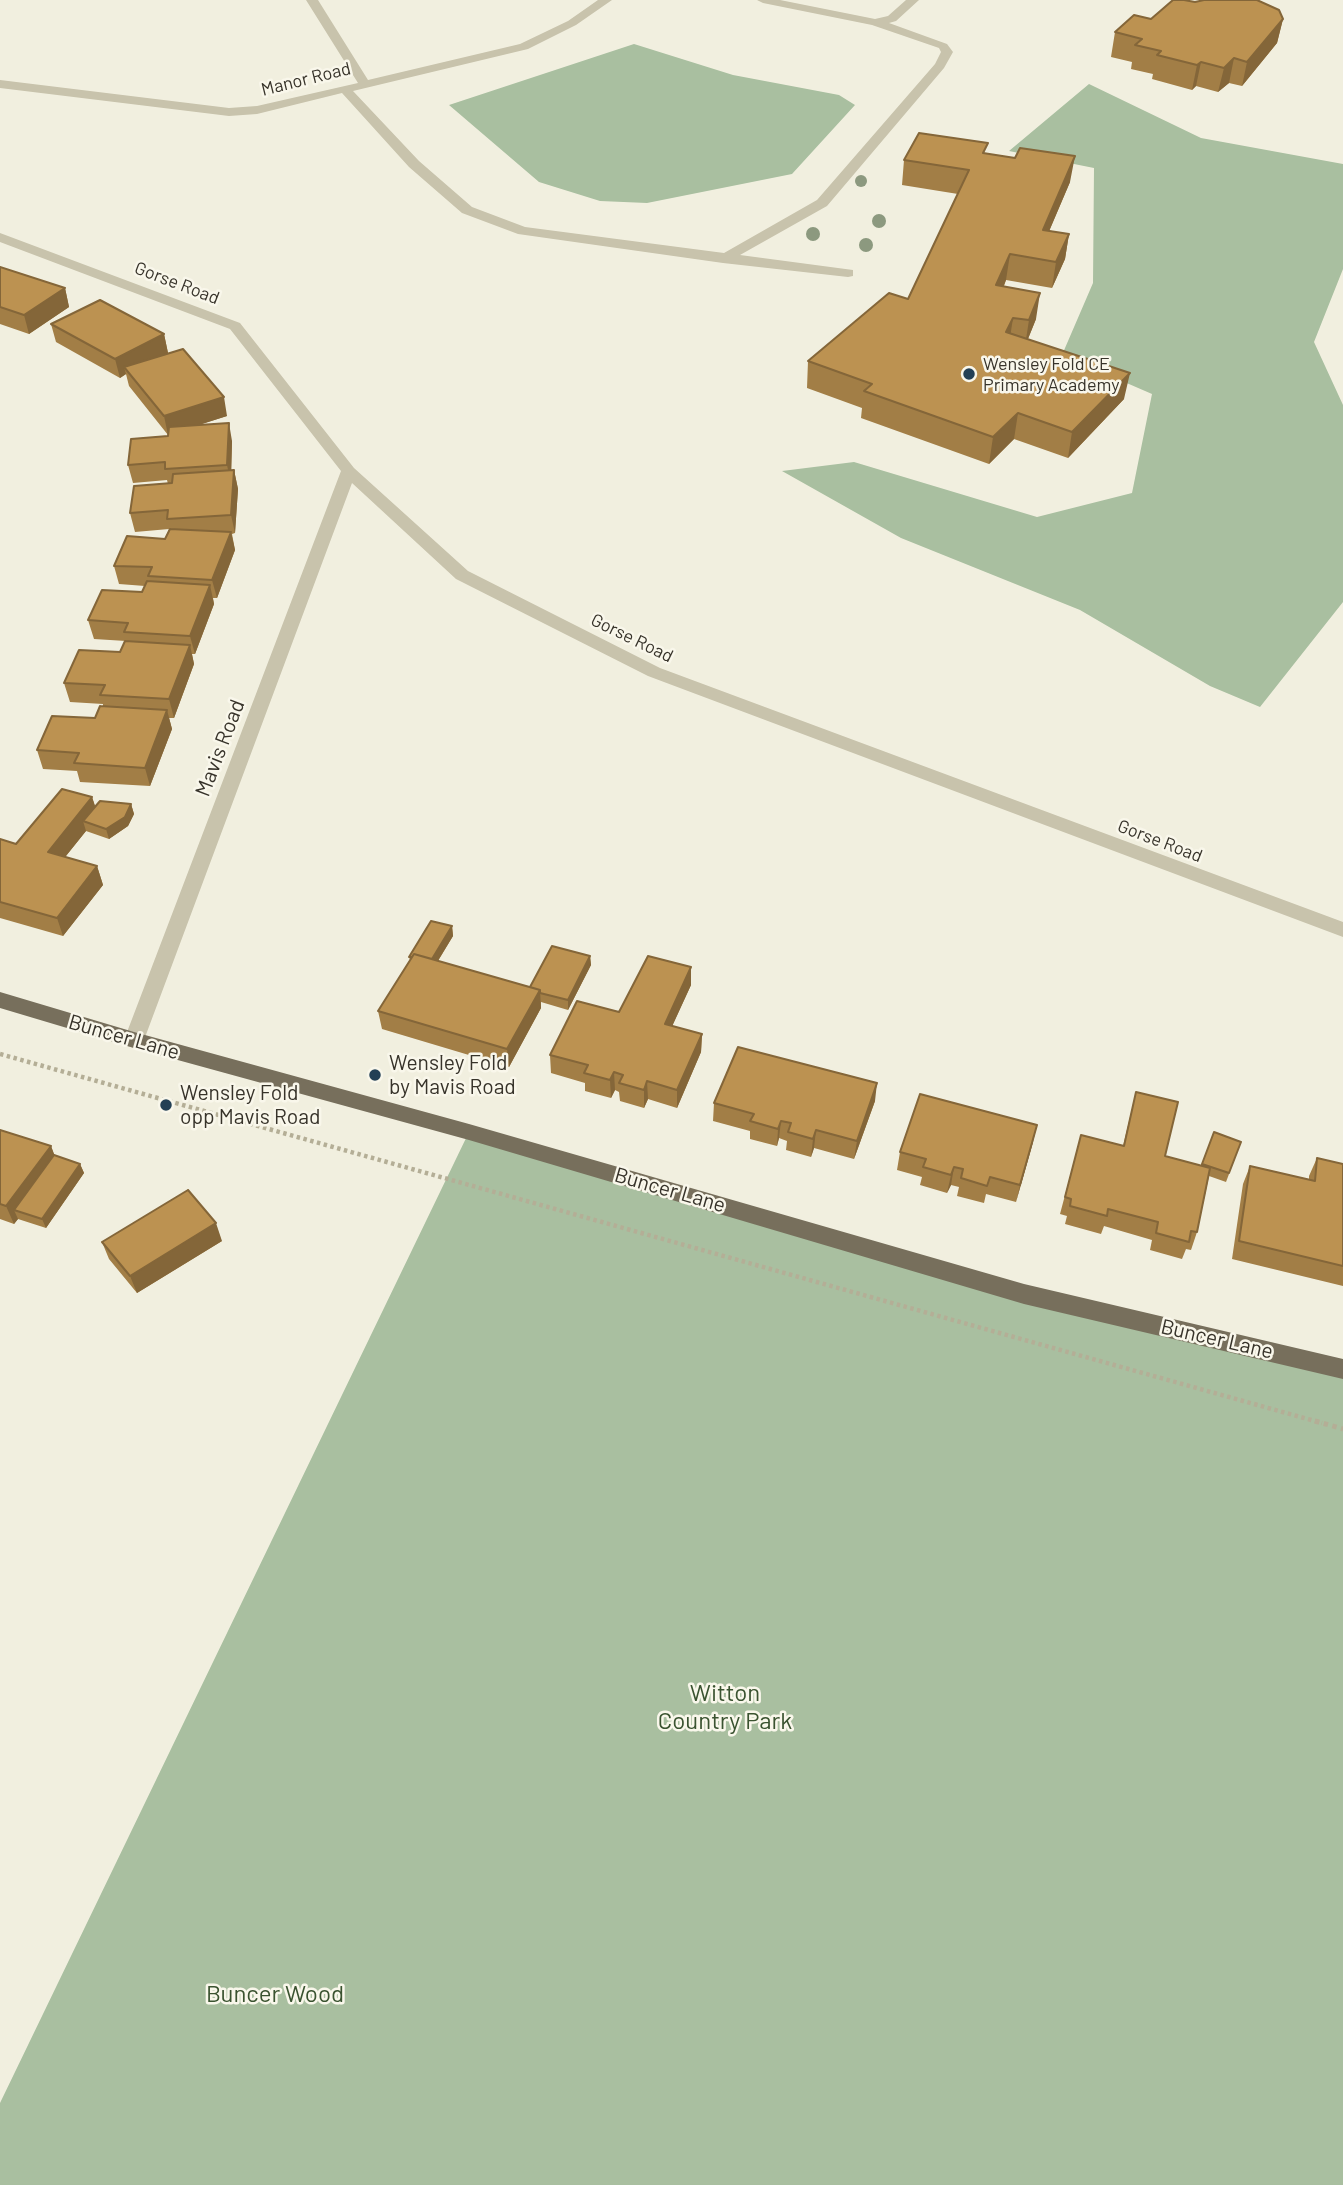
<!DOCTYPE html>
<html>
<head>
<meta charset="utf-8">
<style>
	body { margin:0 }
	canvas { display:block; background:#f1efdf }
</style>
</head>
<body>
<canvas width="1343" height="2185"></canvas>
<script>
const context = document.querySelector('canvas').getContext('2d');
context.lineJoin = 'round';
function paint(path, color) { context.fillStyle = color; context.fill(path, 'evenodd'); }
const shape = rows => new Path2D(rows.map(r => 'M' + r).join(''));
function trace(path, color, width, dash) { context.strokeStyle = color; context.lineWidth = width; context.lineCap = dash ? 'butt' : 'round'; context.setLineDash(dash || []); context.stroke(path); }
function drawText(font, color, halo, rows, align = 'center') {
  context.font = font + ' Barlow,sans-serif'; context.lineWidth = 5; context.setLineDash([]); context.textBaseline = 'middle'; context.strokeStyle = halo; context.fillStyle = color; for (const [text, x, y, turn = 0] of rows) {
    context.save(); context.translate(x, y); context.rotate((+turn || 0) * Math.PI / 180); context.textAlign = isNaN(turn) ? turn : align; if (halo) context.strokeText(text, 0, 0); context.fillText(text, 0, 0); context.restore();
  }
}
paint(shape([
	[634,44,733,75,839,95,855,105,792,174,647,203,600,201,539,182,449,105],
	[1089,84,1201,138,1343,164,1343,269,1314,342,1343,405,1343,602,1260,707,1210,686,1080,610,901,538,782,471,854,462,1037,517,1132,493,1152,394,1062,355,1093,283,1094,168,1009,151],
	[469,1132,1024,1294,1343,1369,1343,2185,0,2185,0,2103]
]), '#a9bfa0');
trace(shape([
	[0,1054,1322,1423]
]), '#b4ae96', 4.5, [3.5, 3.5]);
trace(shape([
	[1315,1421,1343,1429]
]), '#b4ae96', 5, [4.5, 4.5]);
paint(shape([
	[306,0,318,0,368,80,520,44,568,21,598,0,612,0,576,25,528,49,353,91,419,161,472,207,525,227,724,253,817,200,935,64,941,52,939,48,872,25,763,3,757,0,780,0,875,19,888,16,906,0,919,0,896,21,889,23,947,44,953,52,944,68,827,206,740,255,853,270,853,276,848,277,723,263,518,234,462,213,409,167,342,93,257,114,229,116,0,88,0,80,229,108,257,106,358,83,306,0],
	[0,233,240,323,354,468,468,571,660,668,1343,922,1343,937,648,676,456,579,352,483,144,1040,141,1046,134,1048,127,1046,124,1040,341,471,230,329,0,242,0,233]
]), '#c8c3ac');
paint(shape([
	[0,992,134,1032,469,1124,1024,1284,1343,1359,1343,1379,1024,1304,469,1140,134,1048,0,1008,0,992]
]), '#776f5c');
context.fillStyle = '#8c997f';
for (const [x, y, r] of [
	[861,181,6],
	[879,221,7],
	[813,234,7],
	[866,245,7]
]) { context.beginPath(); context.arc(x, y, r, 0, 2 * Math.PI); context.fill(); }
paint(shape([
	[1151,19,1283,19,1277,43,1242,86,1229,83,1218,92,1196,86,1192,90,1152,79,1153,74,1131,69,1132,62,1111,57,1115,32],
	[987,154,1070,182,1049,231,1069,234,1065,259,1052,288,1006,280,1004,286,1036,319,1028,339,1124,399,1068,458,1014,439,989,464,861,418,862,408,807,388,808,361,908,299,958,194,902,185,904,160],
	[0,267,65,288,69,307,29,334,0,324],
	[51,324,164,334,168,353,164,355,227,416,198,425,232,441,231,470,234,470,238,489,235,533,232,534,235,550,217,598,213,598,214,604,195,654,192,654,194,664,174,718,169,718,172,729,150,786,80,782,77,771,43,769,37,750,95,718,103,706,103,704,70,702,64,683,120,652,126,641,94,639,88,620,142,592,145,586,119,584,114,566,165,539,169,529,135,532,130,513,168,484,167,480,133,483,128,465,168,436,168,435,129,386,126,374,120,378,56,342],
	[92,797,95,806,131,804,134,814,128,826,109,839,86,831,65,857,97,866,103,885,63,936,0,918,0,839,16,844],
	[452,926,453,936,438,961,530,987,590,956,591,965,568,1010,541,1002,541,1008,509,1067,382,1029,378,1011,410,960,409,957],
	[691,967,691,985,672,1026,702,1034,701,1052,677,1108,648,1099,644,1108,620,1101,619,1092,615,1090,611,1098,585,1091,585,1083,551,1073,550,1055],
	[1136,1092,1165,1156,1201,1166,1214,1132,1241,1142,1226,1182,1209,1176,1197,1232,1191,1250,1186,1249,1182,1259,1150,1250,1152,1240,1104,1226,1101,1234,1065,1224,1067,1216,1060,1214,1081,1135,1123,1146],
	[875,1101,854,1159,814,1148,811,1157,786,1150,787,1141,779,1138,777,1146,750,1139,750,1131,713,1121,714,1103],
	[0,1130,51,1146,54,1155,80,1164,84,1173,46,1228,18,1219,14,1224,0,1219],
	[1033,1142,1016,1202,986,1194,984,1203,957,1196,959,1187,951,1185,947,1193,920,1185,922,1177,897,1170,900,1152],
	[1317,1158,1343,1164,1343,1286,1232,1259,1243,1184,1250,1166,1309,1180,1309,1176],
	[222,1241,137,1293,109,1259,102,1242]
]), '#a27e46');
paint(shape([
	[1283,19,1277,43,1242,86,1247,62],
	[1234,58,1229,83,1218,92,1224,68],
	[1201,62,1196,86,1192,90,1197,65],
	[1075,156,1070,182,1039,255,1043,230],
	[1069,234,1065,259,1052,288,1056,262],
	[1010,254,1006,280,993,311,996,285],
	[65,288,69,307,29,334,24,315],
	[1040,293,1036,319,1025,346,1029,320],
	[1013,318,1009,344,1006,332],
	[164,334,168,353,129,373,124,367,126,374,120,378,115,359],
	[1130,373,1124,399,1068,458,1072,432],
	[224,397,227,416,168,435,164,416],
	[1018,413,1014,439,989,464,993,437],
	[229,423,232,441,231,484,227,465],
	[234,470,238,489,235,533,231,515],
	[231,532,235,550,217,598,212,580],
	[210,585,214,604,195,654,190,636],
	[190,645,194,664,174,718,169,699],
	[167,710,172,729,150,786,145,768],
	[92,797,98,815,83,821,86,831,54,871,48,852],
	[131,804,134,814,128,826,109,839,106,829],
	[97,866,103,885,63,936,57,918],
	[452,926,453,936,431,972,430,963],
	[590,956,591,965,568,1010,568,1000],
	[691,967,691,985,665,1042,665,1024],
	[540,990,541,1008,509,1067,507,1049],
	[702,1034,701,1052,677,1108,677,1090],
	[614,1072,615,1090,611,1098,610,1080],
	[647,1081,648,1099,644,1108,644,1090],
	[877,1083,875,1101,854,1159,857,1141],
	[781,1121,779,1138,777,1146,778,1129],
	[1037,1125,1033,1142,1016,1202,1020,1185],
	[816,1130,814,1148,811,1157,813,1139],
	[51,1146,58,1164,14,1210,18,1219,14,1224,6,1206],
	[80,1164,84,1173,46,1228,42,1219],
	[954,1167,951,1185,947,1193,951,1175],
	[216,1223,222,1241,137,1293,130,1276]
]), '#846639');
const building = shape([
	[1173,0,1184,0,1195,2,1204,0,1257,0,1279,10,1283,19,1247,62,1234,58,1224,68,1201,62,1197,65,1157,55,1161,51,1135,45,1142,39,1115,32,1134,15,1151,19,1173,0],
	[919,133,988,143,983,153,1015,158,1020,148,1075,156,1043,230,1069,234,1056,262,1010,254,996,285,1040,293,1029,320,1013,318,1006,332,1130,373,1072,432,1018,413,993,437,864,391,872,384,808,361,889,293,908,299,969,170,904,160,919,133],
	[0,267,65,288,24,315,0,307,0,267],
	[100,300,164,334,115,359,51,324,100,300],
	[183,349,224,397,164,416,124,367,183,349],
	[229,423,227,465,165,469,165,462,128,465,131,439,168,436,169,427,229,423],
	[234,470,231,515,167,519,168,510,130,513,134,486,172,483,173,474,234,470],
	[170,529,231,532,212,580,148,576,152,567,114,566,127,536,165,539,170,529],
	[147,581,210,585,190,636,124,632,128,623,88,620,102,590,142,592,147,581],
	[125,641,190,645,169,699,100,695,105,685,64,683,79,650,120,652,125,641],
	[100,706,167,710,145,768,74,763,79,753,37,750,52,716,95,718,100,706],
	[62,789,92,797,48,852,97,866,57,918,0,902,0,839,16,844,62,789],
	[100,801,131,804,125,817,106,829,83,821,100,801],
	[431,921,452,926,432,959,414,954,412,957,409,957,431,921],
	[552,946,590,956,568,1000,540,993,540,990,530,987,552,946],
	[414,954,540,990,507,1049,378,1011,414,954],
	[648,956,691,967,665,1024,702,1034,677,1090,647,1081,644,1090,619,1083,623,1075,614,1072,610,1080,584,1073,588,1065,550,1055,577,1001,619,1012,648,956],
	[738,1047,877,1083,857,1141,816,1130,813,1139,788,1132,791,1123,781,1121,778,1129,750,1121,754,1114,714,1103,738,1047],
	[1136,1092,1178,1102,1165,1156,1210,1168,1197,1232,1191,1231,1189,1242,1156,1233,1158,1222,1108,1209,1107,1216,1070,1206,1071,1199,1065,1197,1081,1135,1124,1146,1136,1092],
	[920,1094,1037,1125,1020,1185,990,1177,987,1186,961,1178,963,1169,954,1167,951,1175,923,1167,926,1159,900,1152,920,1094],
	[0,1130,51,1146,6,1206,0,1204,0,1130],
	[1214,1132,1241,1142,1229,1173,1202,1164,1214,1132],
	[54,1155,80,1164,42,1219,14,1210,54,1155],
	[1317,1158,1343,1164,1343,1266,1239,1241,1250,1166,1315,1181,1317,1158],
	[188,1190,216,1223,130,1276,102,1242,188,1190]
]);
paint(building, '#bc9251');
trace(building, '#846639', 2);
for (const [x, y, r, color] of [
	[969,374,7,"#234055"],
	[375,1075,7,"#234055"],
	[166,1105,7,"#234055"]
]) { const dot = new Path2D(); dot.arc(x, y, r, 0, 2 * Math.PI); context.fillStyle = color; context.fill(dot); trace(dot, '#f9f7eb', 2.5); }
drawText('18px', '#37332a', '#f9f7eb', [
	["Manor Road",306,79,-14],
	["Gorse Road",177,283,21],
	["Gorse Road",632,638,26],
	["Gorse Road",1160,841,21]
]);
drawText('18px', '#37332a', '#f9f7eb', [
	["Wensley Fold CE",983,364],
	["Primary Academy",983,385]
], 'left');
drawText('21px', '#37332a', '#f9f7eb', [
	["Mavis Road",220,748,-69],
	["Buncer Lane",124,1037,16],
	["Buncer Lane",670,1190,16],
	["Buncer Lane",1217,1339,13]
]);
drawText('21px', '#37332a', '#f9f7eb', [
	["Wensley Fold",389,1063],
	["by Mavis Road",389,1087],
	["Wensley Fold",180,1093],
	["opp Mavis Road",180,1117]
], 'left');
drawText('24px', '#3a5330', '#f9f7eb', [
	["Witton",725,1693],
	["Country Park",725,1721],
	["Buncer Wood",275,1994]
]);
</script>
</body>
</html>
